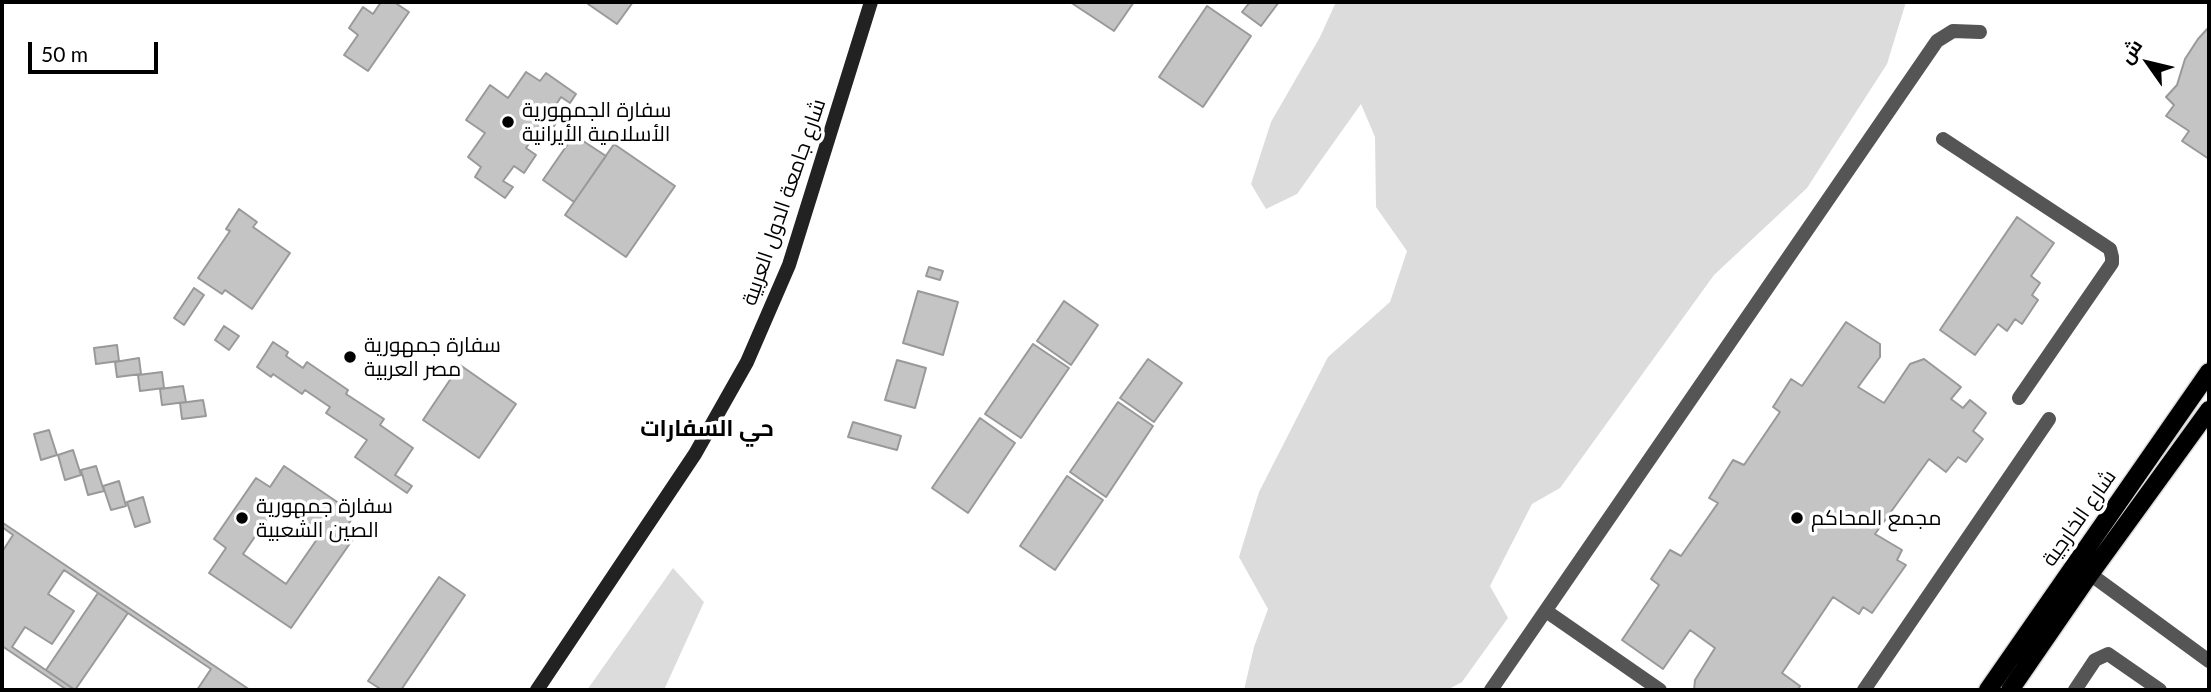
<!DOCTYPE html>
<html>
<head>
<meta charset="utf-8">
<style>
	body { margin:0 }
	#map { position:relative; width:2211px; height:692px; overflow:hidden; background:#fff; font-family:Lato,Cairo,sans-serif }
	canvas { display:block }
	.frame { position:absolute; inset:0; border:4px solid #000; pointer-events:none }
	.north { position:absolute; left:2113px; top:28px; width:70px; height:70px; -webkit-text-stroke:5px #fff; paint-order:stroke; rotate:304deg; font-size:19px; font-weight:700; line-height:28px; text-align:center; color:#000 }
	.north::after { content:''; display:block; margin:auto; width:24px; height:32px; background:#000; clip-path:polygon(50% 0,100% 100%,50% 72%,0 100%) }
	.scale { position:absolute; left:28px; top:42px; width:130px; height:32px; box-sizing:border-box; border:4px solid #000; border-top:0; padding-left:9px; font-size:21px; line-height:24px; white-space:nowrap; color:#000; -webkit-text-stroke:5px #fff; paint-order:stroke }
</style>
</head>
<body>
<div id="map">
<canvas width="2211" height="692"></canvas>
<div class="frame"></div>
<div class="north">ش</div>
<div class="scale">50 m</div>
</div>
<script>
const context = document.querySelector('canvas').getContext('2d');
context.lineJoin = 'round';
function paint(path, color) { context.fillStyle = color; context.fill(path, 'evenodd'); }
const shape = rows => new Path2D(rows.map(r => 'M' + r).join(''));
function trace(path, color, width, dash) { context.strokeStyle = color; context.lineWidth = width; context.lineCap = dash ? 'butt' : 'round'; context.setLineDash(dash || []); context.stroke(path); }
function drawText(font, color, halo, rows, align = 'center') {
  context.font = font + ' Lato,Cairo,sans-serif'; context.lineWidth = 7; context.setLineDash([]); context.textBaseline = 'middle'; context.strokeStyle = halo; context.fillStyle = color; for (const [text, x, y, turn = 0] of rows) {
    context.save(); context.translate(x, y); context.rotate((+turn || 0) * Math.PI / 180); context.textAlign = isNaN(turn) ? turn : align; if (halo) context.strokeText(text, 0, 0); context.fillText(text, 0, 0); context.restore();
  }
}
paint(shape([
	[1336,2,1906,2,1887,64,1807,188,1714,275,1560,488,1532,504,1490,586,1508,618,1462,682,1447,690,1244,690,1254,647,1268,609,1239,557,1259,492,1328,357,1390,302,1407,251,1376,207,1375,137,1361,104,1297,194,1266,209,1251,184,1271,122,1320,37],
	[673,568,704,602,664,690,587,690]
]), '#dcdcdc');
const building = shape([
	[381,2,394,2,409,12,368,71,344,55,358,35,349,28,363,7,373,14,381,2],
	[589,2,633,2,617,24,588,4,589,2],
	[1070,2,1134,2,1114,31,1070,2],
	[1250,2,1279,2,1261,26,1242,12,1250,2],
	[1207,6,1251,36,1203,107,1159,77,1207,6],
	[2209,27,2209,159,2182,141,2189,131,2166,116,2174,105,2166,97,2177,85,2185,59,2198,39,2209,27],
	[526,72,540,81,546,73,576,94,570,103,561,97,550,114,558,120,546,138,537,132,526,148,536,155,524,173,514,166,503,181,513,187,505,198,475,177,481,167,468,157,485,133,466,120,490,85,508,98,526,72],
	[574,135,606,156,574,202,543,180,574,135],
	[614,144,675,186,626,257,565,215,614,144],
	[239,209,257,222,253,227,290,253,252,309,225,290,222,294,198,278,230,231,226,229,239,209],
	[2017,217,2054,243,2031,276,2040,283,2032,295,2038,300,2022,324,2015,319,2007,331,1998,324,1975,355,1940,330,2017,217],
	[929,267,943,271,940,280,926,276,929,267],
	[194,288,204,295,184,325,174,318,194,288],
	[918,291,958,302,943,355,903,343,918,291],
	[1064,301,1098,325,1071,365,1037,341,1064,301],
	[1846,322,1880,344,1880,357,1858,387,1884,403,1910,364,1924,359,1961,387,1951,399,1963,408,1970,400,1986,413,1973,431,1983,439,1966,462,1958,457,1946,472,1929,459,1875,534,1902,550,1897,560,1906,565,1872,613,1863,607,1859,614,1833,597,1782,673,1800,686,1798,690,1694,690,1695,680,1715,648,1690,630,1663,669,1622,640,1659,585,1651,579,1670,550,1681,556,1718,503,1709,498,1733,460,1744,465,1780,412,1773,407,1791,379,1802,386,1846,322],
	[224,326,239,336,229,350,215,340,224,326],
	[273,342,288,352,286,356,303,368,307,362,348,390,346,394,384,419,380,425,413,448,395,475,412,486,407,493,355,457,367,440,326,413,330,407,305,390,302,394,273,374,271,377,257,367,273,342],
	[1033,344,1069,368,1021,438,985,414,1033,344],
	[117,345,119,361,96,364,94,348,117,345],
	[139,358,141,374,117,377,115,362,139,358],
	[1148,359,1182,383,1154,422,1120,398,1148,359],
	[897,360,926,368,915,408,885,400,897,360],
	[460,365,516,404,479,458,423,420,460,365],
	[162,372,164,388,140,391,138,375,162,372],
	[183,386,186,402,162,405,160,389,183,386],
	[203,400,206,416,182,419,180,403,203,400],
	[1118,402,1153,426,1106,497,1070,472,1118,402],
	[980,418,1015,443,968,513,932,488,980,418],
	[853,422,901,436,897,450,848,437,853,422],
	[49,430,57,455,41,460,34,434,49,430],
	[73,450,81,475,65,480,58,455,73,450],
	[96,466,104,491,88,495,81,470,96,466],
	[284,466,355,514,343,532,353,539,291,628,209,573,226,548,214,539,256,478,270,487,284,466],
	[278,503,322,532,286,584,243,554,278,503],
	[1067,476,1103,500,1055,570,1020,546,1067,476],
	[119,481,126,506,111,510,103,486,119,481],
	[143,497,150,522,135,527,127,502,143,497],
	[3,523,250,690,197,690,211,669,64,570,48,594,74,611,52,644,25,627,12,647,75,690,67,690,2,646,2,552,13,535,2,527,3,523],
	[439,577,465,595,401,690,382,690,368,681,439,577],
	[98,593,128,613,75,690,46,670,98,593]
]);
paint(building, '#c4c4c4');
trace(building, '#999', 2);
const primary = shape([
	[1988,690,2209,372],
	[2010,690,2090,574,2209,410]
]);
trace(primary, '#dbdbdb', 21);
trace(shape([
	[1943,139,2101,243,2110,249,2112,257,2112,263,2019,398],
	[2090,574,2209,661],
	[1546,611,1660,690],
	[1491,690,1937,41,1953,31,1980,32],
	[1864,690,2049,419],
	[2075,690,2095,660,2108,654,2160,690]
]), '#555', 14);
trace(shape([
	[537,690,695,454,747,362,789,265,871,2]
]), '#222', 14);
trace(primary, '#000', 18);
for (const [x, y, r, color] of [
	[508,122,7,"#000"],
	[350,357,7,"#000"],
	[242,518,7,"#000"],
	[1797,518,7,"#000"]
]) { const dot = new Path2D(); dot.arc(x, y, r, 0, 2 * Math.PI); context.fillStyle = color; context.fill(dot); trace(dot, '#fff', 2.5); }
drawText('21px', '#000', '#fff', [
	["سفارة الجمهورية",522,110],
	["الأسلامية الأيرانية",522,134],
	["سفارة جمهورية",364,345],
	["مصر العربية",364,369],
	["سفارة جمهورية",256,506],
	["الصين الشعبية",256,530],
	["مجمع المحاكم",1811,518]
], 'left');
drawText('21px', '#000', '#fff', [
	["شارع جامعة الدول العربية",784,202,-71],
	["شارع الخارجية",2079,518,-55]
]);
drawText('bold 23px', '#000', '#fff', [
	["حي السفارات",707,429]
]);
</script>
</body>
</html>
